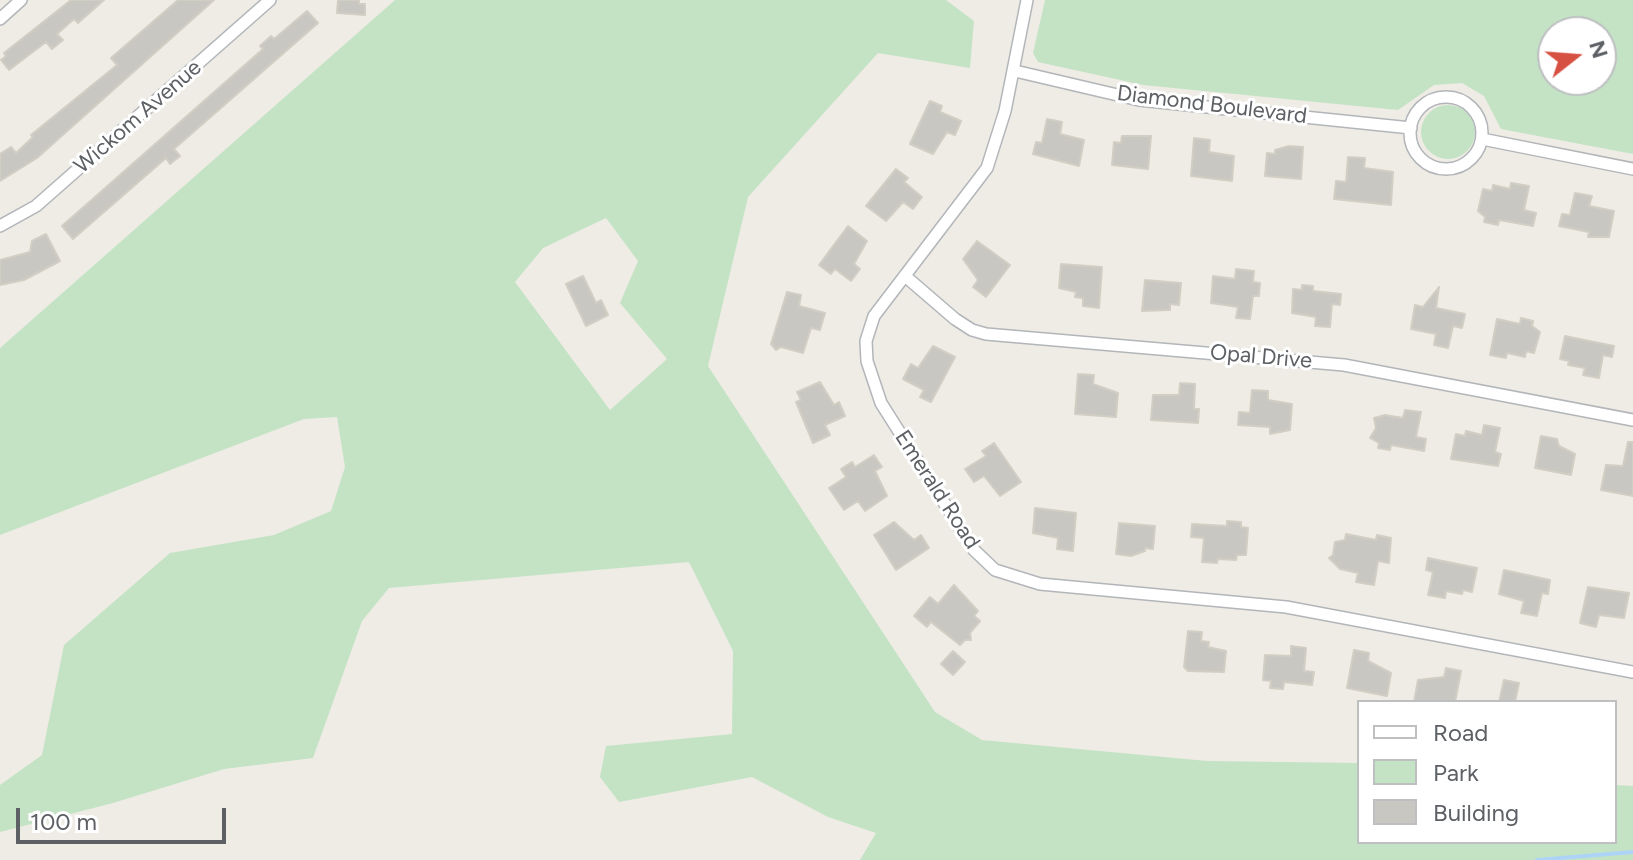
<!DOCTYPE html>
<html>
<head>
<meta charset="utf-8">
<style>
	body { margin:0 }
	#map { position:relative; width:1633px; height:860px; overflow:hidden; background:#eeece5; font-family:Figtree,sans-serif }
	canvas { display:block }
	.legend { position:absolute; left:1357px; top:700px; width:260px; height:144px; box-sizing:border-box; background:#fff; border:2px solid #bebfc1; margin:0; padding:10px 14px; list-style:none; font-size:24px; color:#5d6064 }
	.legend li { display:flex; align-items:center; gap:16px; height:40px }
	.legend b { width:40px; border:2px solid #bebfc1 }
	.north { position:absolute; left:1537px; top:16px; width:80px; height:80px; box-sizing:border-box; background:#fff; border:2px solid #bebfc1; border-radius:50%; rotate:73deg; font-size:22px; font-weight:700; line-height:32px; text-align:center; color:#5d6064 }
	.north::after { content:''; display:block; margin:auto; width:28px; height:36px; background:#d75142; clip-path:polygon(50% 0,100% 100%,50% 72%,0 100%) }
	.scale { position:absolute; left:16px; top:808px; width:210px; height:36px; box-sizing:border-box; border:4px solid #5d6064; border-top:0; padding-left:10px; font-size:24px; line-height:28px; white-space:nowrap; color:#5d6064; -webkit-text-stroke:6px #fff; paint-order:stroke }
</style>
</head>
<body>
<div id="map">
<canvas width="1633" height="860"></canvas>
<ul class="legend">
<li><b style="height:10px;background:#fff"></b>Road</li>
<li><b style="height:22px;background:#c4e3c5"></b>Park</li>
<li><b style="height:22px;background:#c9c7c2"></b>Building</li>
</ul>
<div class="north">N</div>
<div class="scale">100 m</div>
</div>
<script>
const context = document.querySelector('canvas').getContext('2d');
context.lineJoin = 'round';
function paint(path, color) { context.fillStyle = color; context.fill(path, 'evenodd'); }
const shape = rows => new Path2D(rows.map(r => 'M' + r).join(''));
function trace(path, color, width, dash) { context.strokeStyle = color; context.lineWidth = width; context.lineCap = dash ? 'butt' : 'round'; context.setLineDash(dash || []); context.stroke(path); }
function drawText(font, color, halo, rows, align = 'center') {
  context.font = font + ' Figtree,sans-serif'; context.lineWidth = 6; context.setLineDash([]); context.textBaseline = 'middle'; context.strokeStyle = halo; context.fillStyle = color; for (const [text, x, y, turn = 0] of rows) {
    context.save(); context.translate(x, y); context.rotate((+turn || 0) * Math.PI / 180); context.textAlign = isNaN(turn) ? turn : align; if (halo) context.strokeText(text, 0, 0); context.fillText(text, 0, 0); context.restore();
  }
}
paint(shape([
	[395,0,946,0,974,21,970,68,878,53,748,197,708,366,935,712,982,740,1207,761,1359,763,1359,842,1615,842,1615,785,1633,786,1633,860,860,860,876,833,828,817,752,777,619,802,600,777,606,746,732,734,733,651,689,562,389,588,362,621,313,758,224,769,113,803,0,832,0,785,42,755,64,645,170,553,274,535,331,511,345,467,337,417,304,419,0,535,0,348],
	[606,218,638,261,620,303,667,359,610,410,515,282,543,248],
	[1045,0,1633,0,1633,154,1501,129,1484,96,1462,83,1434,85,1398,110,1143,85,1038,62,1033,53],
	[1553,32,1601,32,1601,80,1553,80],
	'1421 132a27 27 0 1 1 54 0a27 27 0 1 1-54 0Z'
]), '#c4e3c5');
trace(shape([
	[1537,860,1633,852]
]), '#add4f6', 4);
const building = shape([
	[71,0,104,0,78,23,74,19,57,34,63,40,52,49,46,42,9,70,1,60,6,56,4,53,71,0],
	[178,0,214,0,37,158,0,181,0,154,11,147,16,153,33,137,31,135,117,65,111,58,178,0],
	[338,0,359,0,359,4,365,4,365,15,337,13,338,0],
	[307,11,318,23,174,149,180,156,170,164,166,158,73,239,62,226,263,49,260,46,271,36,274,39,307,11],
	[930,101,942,106,940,112,961,121,955,135,947,132,933,154,910,144,930,101],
	[1047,119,1062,122,1060,134,1084,140,1079,166,1033,154,1036,142,1042,143,1047,119],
	[1122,136,1151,136,1148,169,1112,165,1114,142,1121,143,1122,136],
	[1194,138,1210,140,1209,152,1234,156,1232,181,1191,176,1194,138],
	[1289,146,1303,147,1301,179,1265,176,1267,153,1275,154,1275,150,1289,146],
	[1348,157,1365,158,1364,168,1393,172,1391,205,1334,199,1336,181,1346,182,1348,157],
	[896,169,908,178,904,182,922,197,913,209,903,202,886,221,866,206,896,169],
	[1511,183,1529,186,1524,210,1536,213,1533,226,1499,220,1498,225,1484,222,1485,217,1478,211,1483,189,1492,191,1493,185,1510,189,1511,183],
	[1575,193,1592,196,1589,206,1614,211,1609,237,1588,237,1589,232,1559,226,1562,214,1570,215,1575,193],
	[848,226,867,241,854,264,860,269,851,281,835,269,831,274,819,265,848,226],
	[46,234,60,261,24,280,0,285,0,260,30,252,32,241,46,234],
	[977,241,1010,265,986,297,973,287,978,280,963,259,977,241],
	[1061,264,1102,267,1099,308,1083,306,1083,298,1075,297,1076,292,1059,288,1061,264],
	[1236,269,1254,271,1253,282,1260,283,1259,296,1253,296,1250,319,1236,318,1238,307,1211,303,1213,276,1235,279,1236,269],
	[583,276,596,303,601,300,608,315,586,326,566,284,583,276],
	[1145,280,1181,283,1179,305,1170,304,1170,310,1142,311,1145,280],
	[1302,285,1313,286,1313,291,1341,294,1340,305,1332,304,1330,327,1315,326,1316,317,1292,313,1293,289,1302,290,1302,285],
	[1439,287,1436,308,1465,314,1462,328,1453,326,1448,348,1434,345,1436,334,1411,329,1415,305,1423,307,1439,287],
	[787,292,801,295,799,306,825,313,820,330,811,328,803,353,781,347,776,350,771,344,787,292],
	[1521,318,1533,321,1532,326,1540,332,1534,353,1526,351,1525,357,1507,353,1506,358,1490,355,1497,319,1520,324,1521,318],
	[1565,336,1614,346,1612,357,1603,355,1599,378,1583,375,1585,368,1568,365,1569,361,1560,359,1565,336],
	[933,346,955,357,931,402,920,397,924,390,903,379,911,364,918,368,933,346],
	[1078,374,1094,375,1093,384,1118,393,1116,417,1075,414,1078,374],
	[820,382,834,405,839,402,845,416,825,425,830,435,813,443,796,402,801,400,797,392,820,382],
	[1180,383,1195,384,1194,409,1199,409,1198,423,1151,420,1153,395,1179,395,1180,383],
	[1252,390,1268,391,1268,400,1292,404,1290,430,1270,434,1270,427,1238,425,1239,412,1250,413,1252,390],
	[1405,410,1421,412,1416,437,1426,439,1424,451,1391,445,1390,450,1378,448,1379,443,1370,438,1376,428,1374,418,1385,415,1403,418,1405,410],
	[1484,425,1500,428,1495,452,1501,454,1498,466,1451,459,1456,434,1465,436,1466,431,1482,435,1484,425],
	[1541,436,1557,439,1559,446,1575,454,1571,475,1535,468,1541,436],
	[1628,442,1633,442,1633,496,1601,490,1606,465,1623,466,1628,442],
	[994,443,1021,482,1000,496,984,476,974,482,965,469,986,456,982,451,994,443],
	[874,455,882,467,875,471,887,496,865,511,858,501,844,510,829,488,846,477,841,469,852,462,855,467,874,455],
	[1035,508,1076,513,1073,551,1057,549,1058,538,1033,533,1035,508],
	[1227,521,1241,522,1241,527,1248,528,1246,555,1237,555,1236,560,1218,559,1217,563,1202,562,1204,538,1191,537,1192,524,1227,526,1227,521],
	[894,522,914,540,921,535,929,548,896,570,874,535,894,522],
	[1119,523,1155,526,1153,549,1145,548,1145,551,1131,556,1116,554,1119,523],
	[1346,534,1376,540,1377,535,1391,538,1389,563,1378,561,1374,585,1356,582,1358,573,1340,569,1329,558,1333,555,1335,542,1345,540,1346,534],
	[1428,558,1477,568,1472,592,1463,590,1462,594,1446,591,1445,598,1428,595,1433,572,1426,570,1428,558],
	[1504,570,1550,580,1548,594,1542,593,1537,616,1521,613,1524,601,1499,594,1504,570],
	[954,585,978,611,974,616,980,621,970,633,971,640,965,640,960,645,931,622,927,627,914,616,930,597,938,604,954,585],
	[1588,587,1629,593,1624,618,1599,615,1596,627,1580,623,1588,587],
	[1188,631,1202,632,1201,641,1209,642,1208,647,1226,651,1224,672,1188,671,1184,667,1188,631],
	[1291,646,1306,648,1304,671,1314,672,1312,685,1284,682,1283,689,1270,688,1271,681,1263,680,1265,655,1291,656,1291,646],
	[1354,650,1369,653,1368,661,1391,673,1387,696,1347,688,1354,650],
	[953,651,965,662,953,675,941,664,953,651],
	[1446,668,1461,671,1455,702,1414,702,1418,680,1444,677,1446,668],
	[1504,680,1519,683,1515,702,1499,702,1504,680]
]);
paint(building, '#c9c7c2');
trace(building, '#d2cec4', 2);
const minor = shape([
	[1027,0,1005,111,987,168,874,316,866,341,867,361,881,403,974,550,995,570,1040,584,1286,607,1633,672],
	[0,19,21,0],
	[1015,71,1139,100,1411,128],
	'1410 133a36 36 0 1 1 72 0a36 36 0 1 1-72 0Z',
	[1482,139,1633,169],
	[0,226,36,206,270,0],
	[905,276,955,319,972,330,986,334,1344,365,1633,420]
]);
trace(minor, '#b2b5b9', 14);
trace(minor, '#fff', 11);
drawText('22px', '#5d6064', '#fff', [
	["Diamond Boulevard",1212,105,7],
	["Wickom Avenue",138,117,-41],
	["Opal Drive",1261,357,5],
	["Emerald Road",937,490,57]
]);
</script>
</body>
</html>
